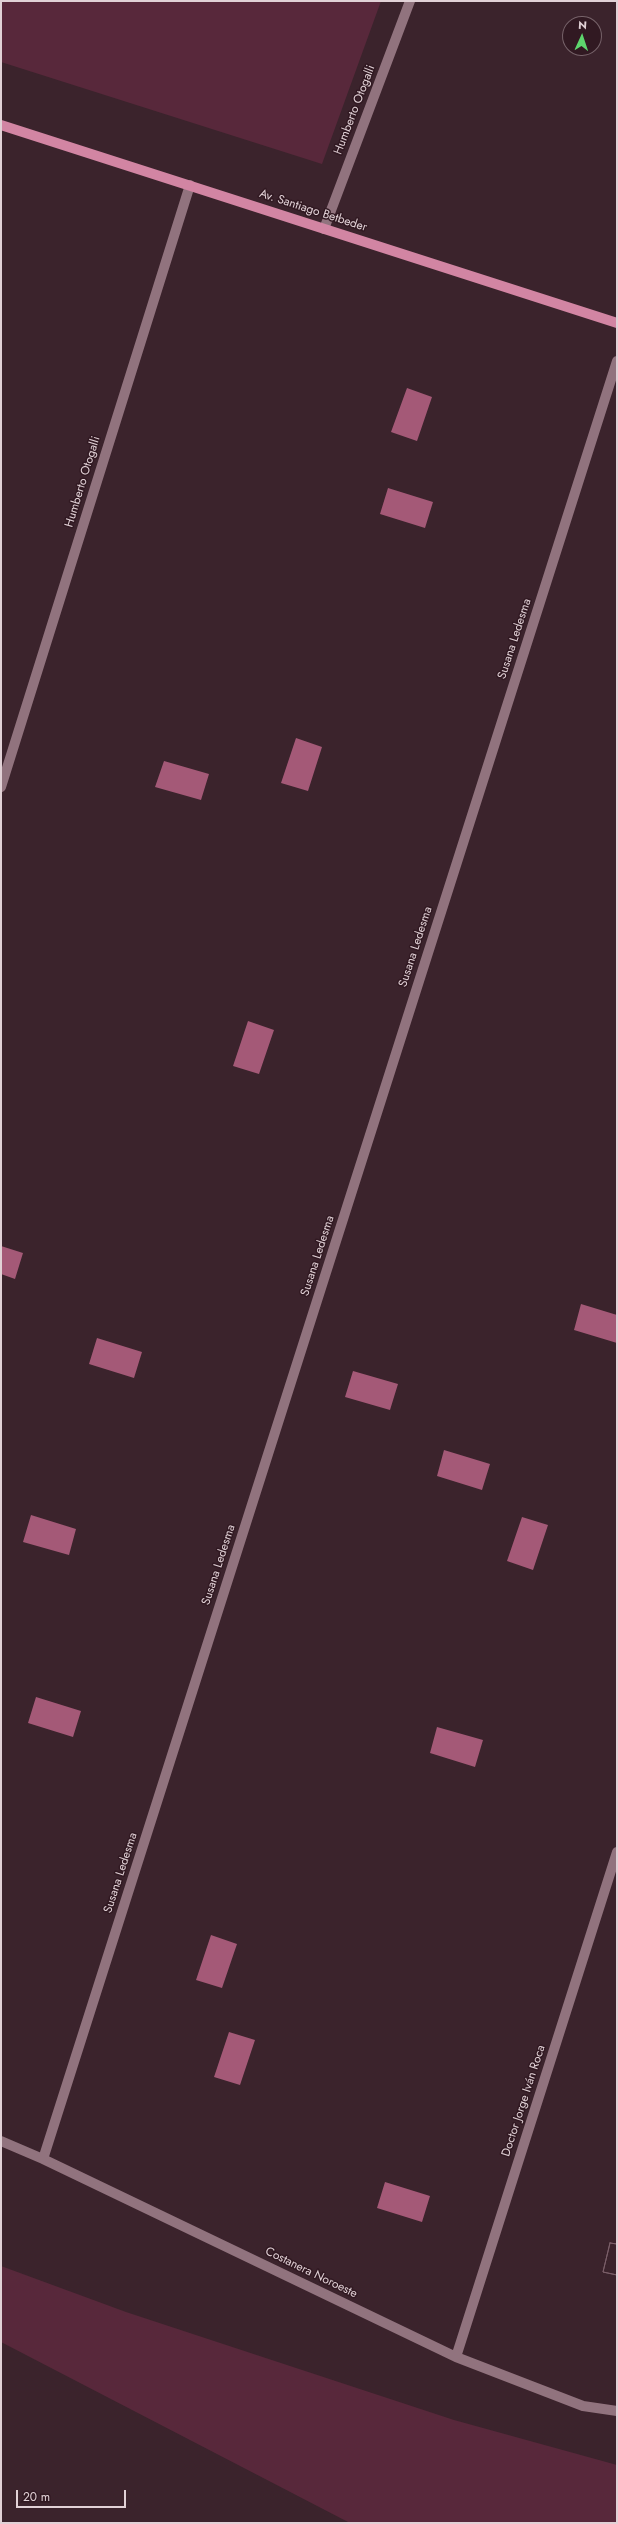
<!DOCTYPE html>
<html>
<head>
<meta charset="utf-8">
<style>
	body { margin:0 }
	#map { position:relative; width:618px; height:2524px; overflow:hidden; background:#3b232c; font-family:Jost,sans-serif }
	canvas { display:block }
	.frame { position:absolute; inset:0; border:2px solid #e1d1d6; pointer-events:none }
	.north { position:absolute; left:562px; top:16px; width:40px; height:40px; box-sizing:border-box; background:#311922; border:1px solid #77636a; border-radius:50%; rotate:3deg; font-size:11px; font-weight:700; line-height:16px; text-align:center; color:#e1d1d6 }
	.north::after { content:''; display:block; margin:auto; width:14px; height:18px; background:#5dd56d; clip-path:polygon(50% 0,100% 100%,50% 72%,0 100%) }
	.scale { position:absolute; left:16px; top:2490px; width:110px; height:18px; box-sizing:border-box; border:2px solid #e1d1d6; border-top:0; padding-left:5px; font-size:12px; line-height:14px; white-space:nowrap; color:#e1d1d6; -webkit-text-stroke:3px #311922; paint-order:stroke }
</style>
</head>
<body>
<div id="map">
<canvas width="618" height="2524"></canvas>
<div class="frame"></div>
<div class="north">N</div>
<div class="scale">20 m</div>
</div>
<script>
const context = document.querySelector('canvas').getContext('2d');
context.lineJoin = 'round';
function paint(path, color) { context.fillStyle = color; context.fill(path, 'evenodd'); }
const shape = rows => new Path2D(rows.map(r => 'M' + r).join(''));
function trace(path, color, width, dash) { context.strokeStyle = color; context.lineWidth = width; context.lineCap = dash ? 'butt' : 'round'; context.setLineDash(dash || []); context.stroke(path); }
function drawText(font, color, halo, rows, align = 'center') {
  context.font = font + ' Jost,sans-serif'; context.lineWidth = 3; context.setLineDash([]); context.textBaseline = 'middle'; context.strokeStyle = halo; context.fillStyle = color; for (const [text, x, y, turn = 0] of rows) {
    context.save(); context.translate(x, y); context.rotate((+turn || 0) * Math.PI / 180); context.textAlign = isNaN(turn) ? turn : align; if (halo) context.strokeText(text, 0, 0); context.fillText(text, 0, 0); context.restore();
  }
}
paint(shape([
	[1,1,381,1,322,164,1,62],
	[1,2266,126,2312,454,2420,617,2465,617,2523,350,2523,1,2342]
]), '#58283b');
paint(shape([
	[407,388,432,397,417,441,391,432],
	[388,488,433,502,425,528,380,514],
	[296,738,322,747,308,791,281,783],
	[164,761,209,774,201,800,155,787],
	[248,1021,274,1030,259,1074,233,1066],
	[1,1246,23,1253,15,1279,1,1274],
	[581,1304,617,1315,617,1343,574,1330],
	[97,1338,142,1352,134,1378,89,1364],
	[353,1371,398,1384,390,1410,345,1397],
	[444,1450,490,1464,482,1490,437,1476],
	[31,1515,76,1529,69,1555,23,1542],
	[522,1517,548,1525,533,1570,507,1561],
	[36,1697,81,1711,73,1737,28,1723],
	[437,1727,483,1740,475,1767,430,1753],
	[211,1935,237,1944,222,1988,196,1980],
	[229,2032,255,2040,240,2085,214,2077],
	[385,2182,430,2196,422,2222,377,2208]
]), '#a45977');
const building = shape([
	[610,2243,617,2244,617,2275,603,2272,610,2243],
	[610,2243,617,2244,617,2275,603,2272,610,2243]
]);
paint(building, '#553a43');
trace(building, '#7b5f69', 1);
trace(shape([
	[324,229,410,1],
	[1,787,190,185],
	[1,2141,43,2159,456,2357,583,2406,617,2411],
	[43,2159,617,361],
	[456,2357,617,1852]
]), '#91737e', 10);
trace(shape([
	[1,125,617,323]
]), '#d285a3', 10);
drawText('12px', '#e1d1d6', '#311922', [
	["Humberto Otogalli",355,110,-69],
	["Av. Santiago Betbeder",313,211,18],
	["Humberto Otogalli",83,482,-73],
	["Susana Ledesma",515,639,-72],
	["Susana Ledesma",416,947,-72],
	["Susana Ledesma",318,1256,-72],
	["Susana Ledesma",219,1565,-72],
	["Susana Ledesma",121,1873,-72],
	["Doctor Jorge Iván Roca",524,2101,-72],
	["Costanera Noroeste",311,2273,26]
]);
</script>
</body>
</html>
